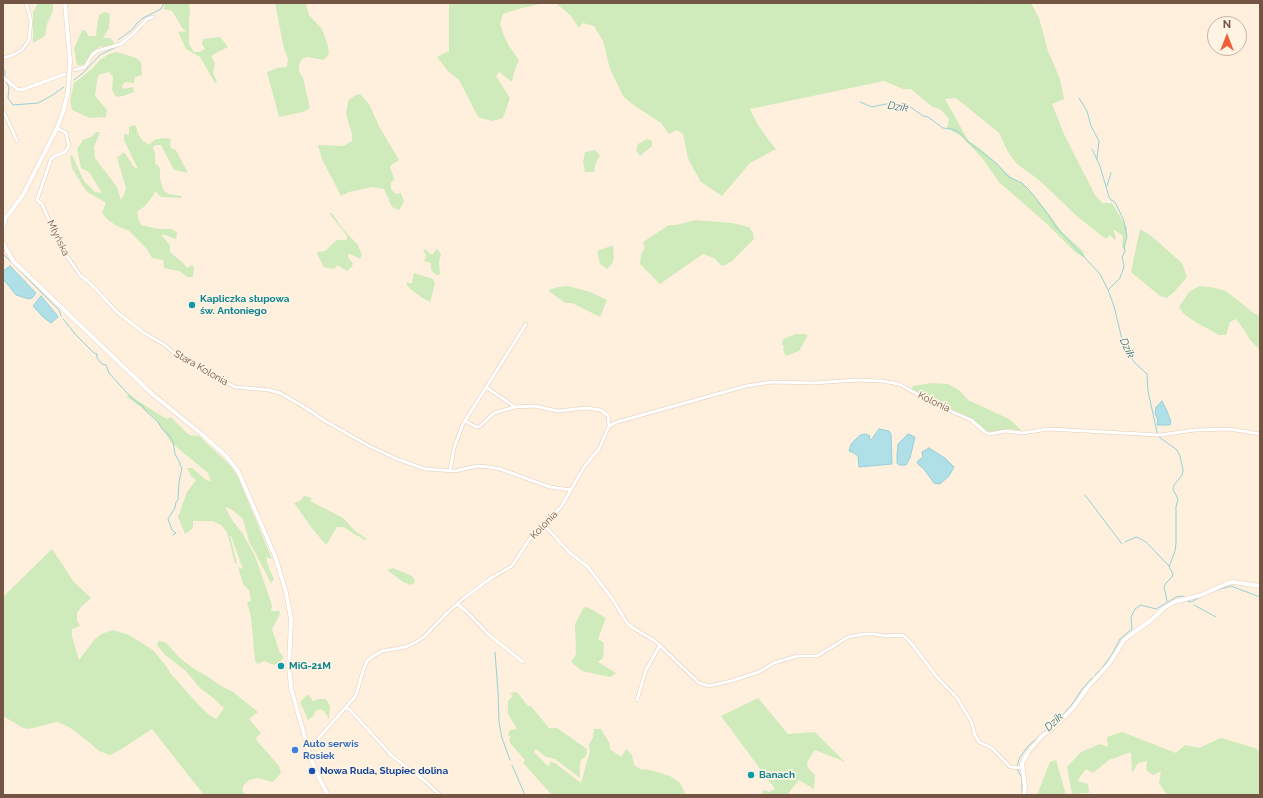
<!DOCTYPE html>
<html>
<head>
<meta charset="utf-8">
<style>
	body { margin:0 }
	#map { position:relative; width:1263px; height:798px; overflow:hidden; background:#fef0dc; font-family:Raleway,sans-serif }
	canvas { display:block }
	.frame { position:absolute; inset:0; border:4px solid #745544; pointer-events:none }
	.north { position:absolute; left:1207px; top:16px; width:40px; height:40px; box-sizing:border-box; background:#fff4e4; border:1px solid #c7b4a4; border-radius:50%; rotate:0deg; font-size:11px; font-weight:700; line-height:16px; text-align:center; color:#745544 }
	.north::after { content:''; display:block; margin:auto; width:14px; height:18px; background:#f15f38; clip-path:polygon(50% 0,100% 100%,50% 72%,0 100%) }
</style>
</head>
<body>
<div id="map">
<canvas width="1263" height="798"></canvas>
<div class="frame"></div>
<div class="north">N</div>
</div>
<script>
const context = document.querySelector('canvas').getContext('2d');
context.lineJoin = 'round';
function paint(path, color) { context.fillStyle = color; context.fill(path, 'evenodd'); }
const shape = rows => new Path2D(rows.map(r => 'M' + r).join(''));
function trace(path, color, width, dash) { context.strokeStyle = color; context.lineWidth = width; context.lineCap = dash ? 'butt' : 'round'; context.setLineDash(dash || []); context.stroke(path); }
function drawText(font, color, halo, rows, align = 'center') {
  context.font = font + ' Raleway,sans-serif'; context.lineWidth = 3.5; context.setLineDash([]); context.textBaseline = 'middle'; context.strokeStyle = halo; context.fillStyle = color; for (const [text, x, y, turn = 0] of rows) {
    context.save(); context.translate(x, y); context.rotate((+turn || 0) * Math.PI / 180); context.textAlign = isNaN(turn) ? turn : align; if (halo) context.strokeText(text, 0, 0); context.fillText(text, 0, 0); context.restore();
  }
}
paint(shape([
	[38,3,53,3,53,11,47,24,45,36,33,43,33,12],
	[165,3,189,3,190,11,189,18,189,44,194,52,200,52,205,49,202,44,203,39,220,37,225,43,228,47,212,55,212,58,215,63,213,74,217,81,215,83,200,57,186,49,178,32,187,31,183,29,172,11,164,9,164,6],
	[275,3,306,3,309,15,322,29,328,46,329,54,324,60,308,57,302,59,299,65,299,71,303,78,310,108,303,112,279,117,267,72,277,68,287,67,288,59,284,49],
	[449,3,540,3,540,4,518,9,503,14,500,24,505,38,509,46,519,60,515,69,512,82,499,72,496,76,510,98,503,118,492,121,478,117,459,80,448,71,437,57,449,51],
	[556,3,977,3,979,5,982,3,1031,3,1039,18,1048,51,1060,79,1064,99,1052,104,1064,134,1095,195,1102,203,1112,203,1127,228,1125,251,1122,247,1123,236,1113,229,1116,238,1115,240,1110,235,1106,239,1079,218,1039,180,1017,164,1008,152,999,133,956,98,945,99,968,140,982,150,1012,178,1024,185,1042,205,1063,233,1083,251,1085,258,1076,253,1048,225,999,182,982,158,961,136,947,128,949,119,941,110,931,106,911,89,903,89,884,81,750,109,758,125,770,142,776,149,750,163,722,196,701,182,693,168,688,158,683,134,677,130,669,134,661,123,632,104,623,96,610,69,603,41,594,26,583,23,579,28,571,16],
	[105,12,110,14,109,28,103,38,110,38,115,43,112,45,99,47,91,53,87,62,83,65,77,65,74,49,82,30,85,30,89,36,96,36,98,19,100,14],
	[117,52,136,58,141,62,142,75,135,77,134,83,125,82,122,86,123,89,133,87,134,92,123,96,116,97,112,90,113,77,109,72,98,75,95,96,107,110,106,117,90,118,72,110,70,101,74,83,92,69,100,60,109,54],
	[360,94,369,104,379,126,399,160,390,166,394,179,391,183,391,189,396,194,401,193,404,202,399,210,392,207,384,189,372,187,349,192,341,196,322,159,318,145,343,146,352,141,352,134,346,114,348,101,354,96],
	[134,125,136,126,138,134,142,140,149,145,154,140,162,138,171,139,170,143,171,148,176,150,188,173,174,170,161,145,155,145,153,147,155,153,155,163,160,168,160,179,164,191,169,194,181,196,182,198,161,197,155,191,153,196,145,206,137,212,138,218,141,225,159,229,172,229,177,233,176,239,162,234,162,236,170,245,170,252,183,263,187,268,192,265,194,267,193,277,187,277,179,271,164,268,163,260,152,258,147,249,129,231,117,226,108,220,102,213,106,203,86,191,72,168,70,156,72,155,84,181,95,192,102,193,89,172,81,168,77,149,83,140,91,137,96,132,100,132,94,147,95,158,117,187,121,200,124,195,126,188,117,158,124,152,134,167,138,169,124,140,124,134,129,135,129,127],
	[647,139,652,141,652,146,640,156,636,150,638,144],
	[595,150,599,154,600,156,596,162,594,172,585,172,583,162,585,152],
	[329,213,332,213,342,228,358,245,362,255,360,259,350,254,348,255,349,259,353,263,352,267,347,271,337,265,334,269,324,267,318,256,317,252,325,251,337,240,347,240,347,236],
	[695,220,732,223,749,227,753,233,754,239,732,261,725,265,722,266,714,258,703,254,660,284,640,264,641,254,645,248,643,242,669,225,676,225],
	[1140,229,1150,235,1182,263,1187,277,1174,292,1167,298,1160,296,1131,272],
	[611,246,613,246,614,258,612,264,607,269,600,264,597,251],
	[423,249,427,250,430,254,433,254,436,249,439,251,441,255,439,262,440,274,436,275,431,270,431,264,429,262,424,261,426,256],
	[414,273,433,279,435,284,430,302,421,297,408,287,406,283,412,283],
	[568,286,590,292,607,300,600,317,572,303,565,303,549,291,549,290,558,287],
	[1199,286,1211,287,1226,291,1255,314,1260,316,1260,350,1250,340,1245,331,1236,319,1230,322,1226,335,1219,335,1192,320,1183,313,1179,307,1189,292],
	[796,334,804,334,808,335,799,351,786,356,783,350,784,347,782,344,783,339],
	[931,383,948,384,959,390,968,400,1009,419,1022,431,1010,429,993,432,986,431,973,419,957,412,911,389,913,386],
	[129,395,160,415,167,419,171,417,189,435,199,436,229,464,238,477,272,559,266,557,268,566,274,579,271,583,249,541,243,519,231,509,225,507,232,520,243,534,255,556,271,602,272,606,271,611,279,611,280,614,272,629,280,653,284,657,280,662,274,665,264,661,258,664,255,661,251,617,247,602,251,601,249,590,243,584,238,567,243,569,231,536,230,536,237,564,235,563,227,532,221,525,213,521,193,521,193,528,185,534,178,517,187,492,196,480,191,476,187,468,192,468,205,479,211,482,208,473,180,450,171,442,154,417,126,396],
	[304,496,312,498,310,501,343,518,354,530,367,539,364,540,360,537,354,534,344,527,337,527,326,545,311,527,294,503,300,501],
	[52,549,74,582,91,598,81,607,77,613,77,620,80,626,72,629,72,636,79,660,95,639,101,634,113,630,129,635,153,650,166,666,171,674,195,701,208,714,216,719,224,708,213,698,200,688,185,670,165,655,157,645,158,641,165,642,180,658,194,669,207,676,221,686,233,692,258,712,249,719,261,733,256,738,258,742,279,766,281,773,273,782,258,778,249,780,244,785,242,790,246,795,204,795,152,729,120,750,110,755,99,751,89,742,69,727,57,722,29,729,23,728,3,716,3,597],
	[393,568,412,576,415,580,414,583,411,585,403,582,387,570],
	[584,607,589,608,606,618,598,639,604,643,603,658,598,662,616,673,610,677,582,671,571,662,576,654,575,624],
	[517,692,528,706,531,706,549,728,557,728,587,749,586,756,581,760,580,765,580,778,555,759,546,757,536,749,534,752,549,767,550,762,555,763,581,783,590,751,589,745,593,737,594,729,601,729,610,744,610,749,621,757,626,749,632,755,634,765,642,770,646,769,670,776,680,783,686,795,552,795,523,763,525,760,510,743,509,739,511,737,508,735,510,730,517,729,508,714,508,701,513,696,510,693],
	[308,694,313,701,319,699,326,699,330,706,329,719,325,712,321,709,316,710,313,716,308,720,300,702],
	[758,698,788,734,815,732,845,762,815,750,807,762,808,768,815,775,814,789,799,780,787,795,761,795,763,790,769,792,775,789,721,716],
	[1122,732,1176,753,1185,745,1199,748,1221,738,1255,748,1260,752,1260,795,1167,795,1159,783,1161,771,1153,775,1146,770,1147,761,1138,763,1132,773,1131,752,1109,760,1093,773,1086,769,1077,781,1088,784,1089,793,1072,794,1067,767,1081,752,1100,744,1108,747,1107,737],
	[1056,760,1066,795,1037,795,1050,762]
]), '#cfebbb');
const water = shape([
	[10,266,36,293,32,298,29,299,16,295,3,279,3,271,10,266],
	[41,296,56,314,58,317,51,323,43,317,33,306,41,296],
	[1162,401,1167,411,1171,422,1170,425,1157,425,1158,420,1155,413,1156,407,1162,401],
	[879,429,889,431,891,434,892,464,859,467,858,456,854,453,849,451,851,444,860,435,865,434,870,436,869,439,871,440,879,429],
	[908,434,915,437,910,458,906,465,899,465,897,463,897,455,898,444,908,434],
	[929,448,945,458,954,467,949,476,940,484,934,483,924,469,918,464,917,462,920,459,923,458,922,452,929,448]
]);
paint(water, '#b0e0e7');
trace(water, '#96d0da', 1);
trace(shape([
	[118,40,133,29,137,23,143,18,161,9,164,3],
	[3,68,5,71,5,77],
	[74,80,82,74,100,55,116,47],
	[6,82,9,87,8,98,13,105,38,103,51,96,64,87],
	[1079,98,1087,111,1091,126,1099,141,1097,159],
	[860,102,872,107,886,104,903,104,909,106,923,116,928,117,943,128,952,129,959,132,968,142,995,162,1009,177,1022,183,1031,192,1049,216,1056,227,1100,274,1108,290,1114,306,1123,344,1134,362,1147,374,1148,391,1157,432,1159,437,1177,450,1180,456,1183,470,1182,475,1174,485,1173,489,1178,499,1176,507,1176,543,1175,551,1169,567,1173,574,1172,577,1166,583,1164,587,1167,601],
	[1092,149,1100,166,1109,197,1111,200,1115,202,1124,221,1127,237,1124,247,1125,251,1122,257,1124,265,1123,270,1120,278,1109,289],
	[1107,186,1111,173],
	[3,254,59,310,61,316],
	[63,319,76,335,94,353,97,354,97,358,102,364,106,365,109,373,127,393,138,403,142,405,145,410,158,422,162,429,169,435,173,442,175,454,180,463,180,465,182,468,179,482,178,500,176,502,175,508,168,519,172,530,176,533,173,535],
	[1085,495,1122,544],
	[1125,542,1136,537,1139,538,1146,542,1169,566],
	[1217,590,1231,586,1260,597],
	[1187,601,1191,602,1201,597],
	[1194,605,1216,617],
	[495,652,498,692,499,722,502,738,510,760],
	[1102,668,1111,656,1120,639,1132,629,1131,617,1135,609,1141,605,1156,609,1176,597,1182,596,1184,597],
	[1095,675,1100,670],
	[512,765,525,795],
	[1017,766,1020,757,1028,746,1058,720,1073,703,1082,689,1092,678],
	[1017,769,1022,778,1022,795]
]), '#96d0da', 1);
const street = shape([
	[3,58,13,55,22,50,29,40,31,21,26,3],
	[74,70,85,67,92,55,97,51,121,44,133,34,147,19,153,17],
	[3,77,17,89,22,90,65,74],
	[3,110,17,141],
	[57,128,66,133,69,146,65,152,55,156,51,159,37,200,42,204,60,246,80,275,92,285,117,312,144,333,165,345,178,357,235,387,269,390,280,393,306,408,325,421,369,446,397,459,425,469,455,471,477,466,489,467,500,469,550,487,571,490],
	[486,387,515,407,534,406,558,411,585,408,601,410,608,416,609,426],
	[465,421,476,427,479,427,494,413,515,407],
	[450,470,454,448,463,424,526,324],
	[544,525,570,553,588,567,613,600,627,623,633,628,655,641,699,683,709,686,731,681,759,672,774,663,797,656,817,656,848,637,864,634,874,634,886,636,902,635,904,636,912,644,936,676,957,698,971,721,975,735,979,742,992,748,1010,767,1023,768],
	[457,604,466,611,488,634,523,662],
	[637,700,646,670,660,645],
	[346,708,350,710,392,756,425,781,440,795],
	[307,746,317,740,354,698,357,692,363,671,367,661,372,657,382,651,406,647,416,642,424,637,446,614,464,598,491,578,512,566,529,540,561,507,584,467,599,449,609,426,617,422,746,386,772,382,814,383,857,380,882,381,899,384,939,406,971,420,985,432,989,434,1006,431,1023,433,1048,429,1160,435,1195,430,1229,429,1260,434]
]);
const secondary = shape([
	[3,216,5,221,3,227],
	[5,219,23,195,57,128,63,112,68,92,70,61,65,3],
	[3,243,13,261,151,393,204,436,226,456,238,471,275,556,286,592,291,619,289,666,291,688,311,759,318,776,328,795],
	[1024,795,1025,786,1022,764,1028,752,1042,736,1053,728,1073,708,1088,687,1109,664,1124,640,1129,636,1150,621,1164,608,1174,602,1201,595,1228,583,1233,582,1260,586]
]);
trace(street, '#e1cbb8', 4);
trace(secondary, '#e9ceb8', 5);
trace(street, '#fff', 3);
trace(secondary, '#fff', 4);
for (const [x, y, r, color] of [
	[192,305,4,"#0f9aa8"],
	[281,666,4,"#0f9aa8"],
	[295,750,4,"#3f7fe0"],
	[312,771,4,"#1a4fb4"],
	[751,775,4,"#0f9aa8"]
]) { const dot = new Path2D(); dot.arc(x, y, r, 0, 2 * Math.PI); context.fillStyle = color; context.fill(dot); trace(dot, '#fff4e4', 1.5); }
drawText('10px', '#745544', '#fff4e4', [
	["Młyńska",58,238,64],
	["Stara Kolonia",201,368,30],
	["Kolonia",934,402,26],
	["Kolonia",544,525,-46]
]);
drawText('bold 10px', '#0d838f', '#fff4e4', [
	["Kapliczka słupowa",200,299],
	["św. Antoniego",200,311],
	["MiG-21M",289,666],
	["Banach",759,775]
], 'left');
drawText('bold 10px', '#366cbe', '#fff4e4', [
	["Auto serwis",303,744],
	["Rosiek",303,756]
], 'left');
drawText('bold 10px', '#164399', '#fff4e4', [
	["Nowa Ruda, Słupiec dolina",320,771]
], 'left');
drawText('italic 11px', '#3a7782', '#fff4e4', [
	["Dzik",898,107,8],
	["Dzik",1127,348,65],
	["Dzik",1054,722,-44]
]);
</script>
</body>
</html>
